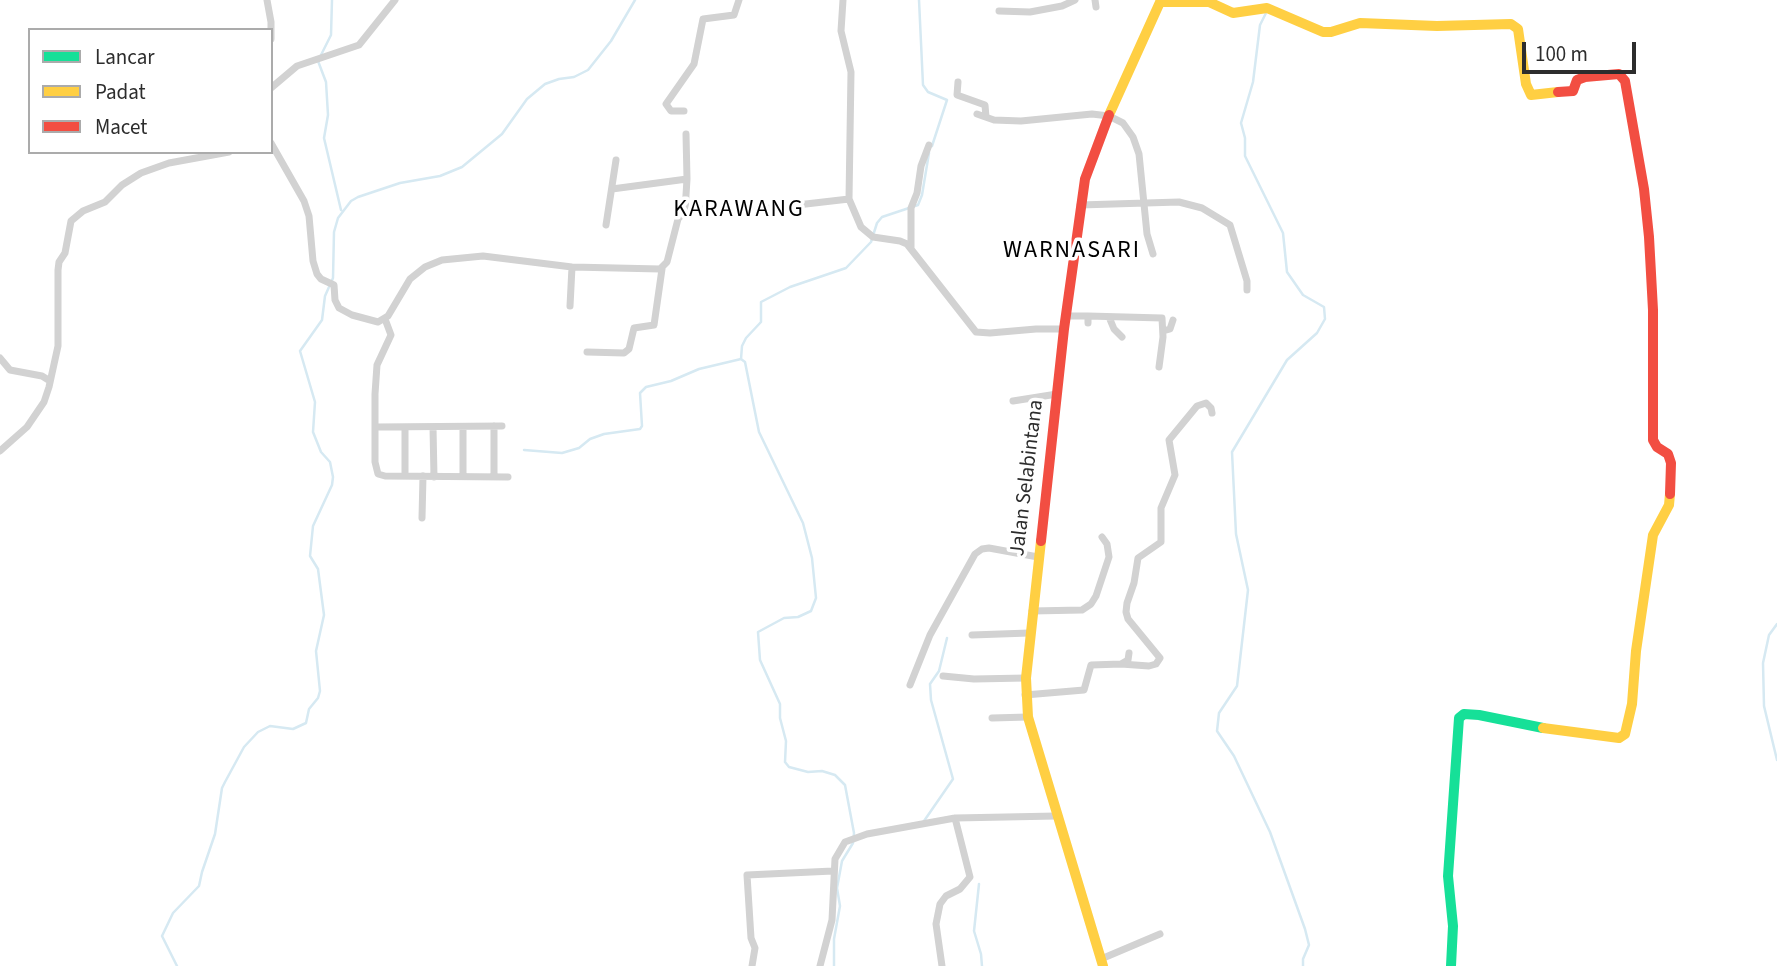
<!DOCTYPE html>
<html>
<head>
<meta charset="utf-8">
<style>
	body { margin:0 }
	#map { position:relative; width:1777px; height:966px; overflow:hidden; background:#fff; font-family:"Source Sans 3",sans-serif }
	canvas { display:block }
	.legend { position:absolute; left:28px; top:28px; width:245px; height:126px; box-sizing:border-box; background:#fff; border:2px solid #ababab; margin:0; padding:9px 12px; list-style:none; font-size:21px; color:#2d2d2d }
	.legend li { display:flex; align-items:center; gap:14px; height:35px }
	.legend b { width:35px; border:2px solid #ababab }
	.scale { position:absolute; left:1522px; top:42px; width:114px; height:32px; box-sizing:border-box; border:4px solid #2d2d2d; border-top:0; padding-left:9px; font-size:21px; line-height:24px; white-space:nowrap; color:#2d2d2d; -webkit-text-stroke:5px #fff; paint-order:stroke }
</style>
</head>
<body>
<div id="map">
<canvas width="1777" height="966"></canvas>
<ul class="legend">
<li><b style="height:9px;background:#16e098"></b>Lancar</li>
<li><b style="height:9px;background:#ffcf43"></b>Padat</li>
<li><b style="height:9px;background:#f24e42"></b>Macet</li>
</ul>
<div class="scale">100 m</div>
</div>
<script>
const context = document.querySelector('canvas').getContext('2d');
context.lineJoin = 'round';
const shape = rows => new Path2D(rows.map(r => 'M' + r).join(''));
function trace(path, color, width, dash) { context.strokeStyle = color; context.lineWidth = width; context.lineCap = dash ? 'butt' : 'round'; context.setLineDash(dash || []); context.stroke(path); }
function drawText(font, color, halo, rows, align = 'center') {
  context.font = font + ' "Source Sans 3",sans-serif'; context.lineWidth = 7; context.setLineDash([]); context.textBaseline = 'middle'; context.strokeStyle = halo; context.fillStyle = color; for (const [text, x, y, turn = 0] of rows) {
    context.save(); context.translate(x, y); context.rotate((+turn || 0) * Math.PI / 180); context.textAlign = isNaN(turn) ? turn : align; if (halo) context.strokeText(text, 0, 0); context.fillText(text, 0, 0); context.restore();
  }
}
trace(shape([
	[332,0,331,35,318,61,326,82,328,115,324,138,341,210],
	[919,0,923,85,928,92,947,100,932,146],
	[1266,13,1260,25,1253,82,1241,123,1245,138,1245,156,1283,233,1287,272,1303,295,1324,307,1325,319,1317,333,1287,360,1232,452,1236,534,1248,590,1237,686,1219,713,1217,731,1234,756,1270,832,1305,929,1309,945,1303,959,1303,966],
	[915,206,918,205,922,195,929,153],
	[741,359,745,362,759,432,803,523,812,558,816,598,811,611,798,617,784,618,758,632,760,660,780,704,780,718,786,741,785,762,789,767,808,772,822,771,835,775,845,785,854,833,853,843,842,861,837,888,840,906,834,939,834,966],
	[741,359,742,346,746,338,761,322,761,302,790,287,846,268,871,242,877,223,882,217,909,208],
	[524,450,562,453,579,448,590,439,604,434,640,429,642,426,640,393,646,387,671,381,699,369,741,359],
	[1777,624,1769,635,1763,663,1764,706,1777,760],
	[924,821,953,779,931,700,930,684,939,671,947,638],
	[979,884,974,931,981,954,982,966],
	[177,966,162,936,173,913,199,886,202,872,215,834,222,788,225,782,244,747,258,732,270,726,293,729,306,723,309,709,318,698,320,691,316,651,324,615,318,569,310,556,313,526,332,485,333,477,330,462,321,452,313,432,315,402,300,351,322,320,325,296,333,278,334,232,338,218,351,201,358,197,400,183,440,176,462,167,502,134,527,99,545,84,559,79,574,77,588,70,611,41,635,0]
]), '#d6e9f2', 2.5);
trace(shape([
	[267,0,271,22,271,39],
	[843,0,841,31,851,72,849,199,861,227,873,237,900,241,907,244,976,332,990,333,1036,329,1064,329],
	[1095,0,1096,7],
	[999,11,1030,12,1062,6,1075,0],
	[958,82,957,95,985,105,986,117],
	[271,88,297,66,359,45,395,0],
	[684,111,671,111,666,104,694,64,703,19,734,15,739,0],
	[977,114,994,120,1021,121,1092,114,1109,116,1123,123,1133,137,1139,154,1147,234,1153,254],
	[271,143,304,201,309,216,313,261,317,274,321,279,334,285,335,300,339,308,352,315,378,322,388,316,410,279,425,267,442,260,483,256,572,267,660,269,667,262,678,219,685,211,699,209,754,210,849,199],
	[612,189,687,179],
	[1080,205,1179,202,1202,208,1230,225,1247,281,1247,290],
	[685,211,687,179,686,134],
	[606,225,616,160],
	[911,248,911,208,917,193,921,166,929,145],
	[570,306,572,267],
	[1066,316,1088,316,1088,323],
	[1088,316,1162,318,1163,337,1159,367],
	[1109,317,1114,329,1122,337],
	[385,319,391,335,377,365,375,394,375,462,378,474,385,476,508,477],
	[1163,331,1170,329,1173,320],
	[587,352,624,353,629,349,634,328,654,325,662,269],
	[0,358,10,370,42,376,50,381],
	[1013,401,1057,394],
	[494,426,494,477],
	[376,427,502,426],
	[433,427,434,477],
	[0,451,27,427,44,402,49,387,58,346,58,270,59,262,65,253,71,221,83,211,105,202,122,185,141,173,169,163,229,152],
	[405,476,405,427],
	[463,476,463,427],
	[422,518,423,476],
	[1032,611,1082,610,1091,604,1096,596,1109,557,1107,544,1102,537],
	[972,635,1029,633],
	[1121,664,1149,666,1156,664,1160,658,1128,619,1126,612,1127,603,1134,583,1138,558,1161,542,1161,508,1175,475,1169,440,1197,406,1206,403,1211,408,1212,413],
	[943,676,974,679,1026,678],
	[910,685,930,635,975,554,982,549,989,548,1038,557],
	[1025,695,1084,690,1091,665,1121,664,1128,660,1129,653],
	[992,718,1028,717],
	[1101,959,1160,934],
	[752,966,755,948,751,938,747,875,833,871],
	[820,966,832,920,835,859,845,842,867,834,955,818],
	[942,966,936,924,940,904,946,896,960,889,970,877,955,818,1056,816]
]), '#d2d2d2', 7);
trace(shape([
	[1451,966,1453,926,1448,876,1459,718,1464,714,1479,715,1543,728]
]), '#16e098', 10);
trace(shape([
	[1160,2,1209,2,1233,13,1267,8,1323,32,1331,32,1360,23,1437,26,1511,24,1518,29,1526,84,1531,95,1558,92],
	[1109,115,1161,0],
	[1041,541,1026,678,1028,717,1103,966],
	[1543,728,1619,738,1625,734,1632,704,1636,651,1653,535,1669,505,1670,494]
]), '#ffcf43', 10);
trace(shape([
	[1558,92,1573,91,1577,80,1585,77,1619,74,1625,81,1644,189,1649,237,1653,310,1653,440,1657,447,1668,454,1671,463,1670,494],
	[1041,541,1064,329,1085,179,1109,115]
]), '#f24e42', 10);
drawText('21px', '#2d2d2d', '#fff', [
	["Jalan Selabintana",1028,478,-83]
]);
context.letterSpacing = '2px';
drawText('24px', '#000', '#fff', [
	["KARAWANG",739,211],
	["WARNASARI",1072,252]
]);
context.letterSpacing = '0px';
</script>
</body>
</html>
